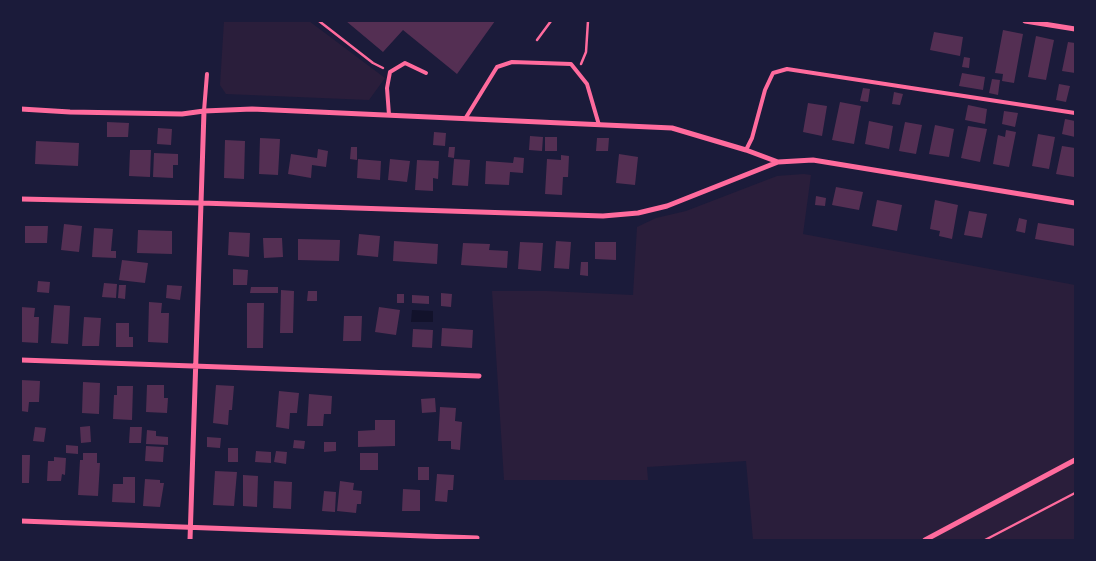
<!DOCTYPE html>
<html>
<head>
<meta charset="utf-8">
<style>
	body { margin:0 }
	#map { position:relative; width:1096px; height:561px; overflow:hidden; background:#1b1b3a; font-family:Figtree,sans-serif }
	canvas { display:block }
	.frame { position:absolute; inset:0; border:22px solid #1b1b3a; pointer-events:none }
</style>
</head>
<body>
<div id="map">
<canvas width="1096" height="561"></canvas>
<div class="frame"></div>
</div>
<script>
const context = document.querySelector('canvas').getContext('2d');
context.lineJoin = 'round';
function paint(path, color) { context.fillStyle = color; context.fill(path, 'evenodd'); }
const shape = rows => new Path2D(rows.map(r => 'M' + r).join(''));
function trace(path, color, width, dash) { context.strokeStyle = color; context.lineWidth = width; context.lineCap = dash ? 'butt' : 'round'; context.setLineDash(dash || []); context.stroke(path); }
paint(shape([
	[224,21,309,21,385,78,369,100,226,94,220,85],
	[804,174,811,175,803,234,1075,285,1075,540,753,540,746,461,647,467,648,480,504,480,492,291,547,291,633,295,637,227,656,218,686,211,777,176]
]), '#2a1e3b');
paint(shape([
	[412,310,433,311,433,322,411,322]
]), '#12122b');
paint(shape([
	[346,21,495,21,457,74,403,30,383,52],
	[1003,30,1023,34,1014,83,1002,81,1003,74,995,73],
	[934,32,963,37,960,56,930,50],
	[1036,36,1054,40,1046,80,1028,77],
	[1068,42,1075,43,1075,73,1062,71],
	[964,57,970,58,969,68,962,67],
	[962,73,985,77,983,90,959,86],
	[992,79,1000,80,998,95,989,93],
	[1059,84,1070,86,1066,102,1056,100],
	[863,88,870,89,868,102,860,101],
	[894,92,903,94,900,105,892,104],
	[840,102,861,106,854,144,832,140],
	[808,103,827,106,822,136,803,132],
	[968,105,987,109,985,124,965,120],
	[1004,111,1018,113,1015,127,1002,124],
	[1065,119,1075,121,1075,137,1062,134],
	[869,121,893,126,889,149,865,144],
	[107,122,129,123,128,137,107,137],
	[905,122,922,125,916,154,899,151],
	[935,125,954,129,949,157,929,154],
	[968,126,987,129,980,162,961,158],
	[158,128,172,129,171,145,157,144],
	[1006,130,1016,132,1009,167,993,164,998,135,1005,137],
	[434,132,446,133,445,146,433,145],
	[1038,134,1055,137,1049,169,1032,166],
	[530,136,543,137,542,151,529,150],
	[545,137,557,137,557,151,545,151],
	[260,138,280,139,278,175,259,174],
	[597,138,609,138,608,151,596,151],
	[225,140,245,141,244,179,224,178],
	[36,141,79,143,78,166,35,164],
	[1062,146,1075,148,1074,177,1056,174],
	[351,147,357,147,357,160,350,159],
	[449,147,455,147,454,158,448,157],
	[318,149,328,151,326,167,312,165,311,178,288,174,291,154,317,158],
	[130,150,151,150,150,177,129,176],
	[154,153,178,154,178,165,173,165,173,178,153,177],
	[619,154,638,157,635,185,616,183],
	[561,155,569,156,568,177,563,177,562,195,545,194,547,159,561,160],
	[514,157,524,158,523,173,510,172,509,185,485,184,486,161,513,163],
	[358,159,381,161,380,180,357,178],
	[390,159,410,161,407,182,388,180],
	[454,159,470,160,468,186,452,185],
	[417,160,439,161,438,179,433,178,433,191,415,190],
	[836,187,863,192,859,210,832,205],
	[816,196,826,198,825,206,815,205],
	[877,200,902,205,897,231,872,226],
	[935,200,958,205,952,239,939,236,940,231,930,229],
	[969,211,987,214,982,238,964,235],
	[1019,218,1027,220,1025,233,1016,231],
	[1038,223,1075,229,1075,246,1035,239],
	[64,224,82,226,79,252,61,250],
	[25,226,48,226,47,243,25,243],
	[94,228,113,229,111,251,116,251,116,258,92,257],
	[138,230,172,231,172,254,137,253],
	[229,232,250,233,249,257,228,255],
	[359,234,380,236,378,257,357,255],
	[263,238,282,238,283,257,264,258],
	[298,239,340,240,339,261,298,260],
	[394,241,438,244,437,264,393,261],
	[556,241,571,242,569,269,554,268],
	[520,242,543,243,541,271,518,269],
	[595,242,616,242,616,260,595,259],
	[463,243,490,244,489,250,508,251,507,268,461,265],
	[122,260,148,263,145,283,119,280],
	[581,262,588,262,588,276,580,275],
	[233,269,248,270,247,285,233,285],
	[38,281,50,282,49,293,37,292],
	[104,283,117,284,116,298,102,297],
	[119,285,126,285,125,299,118,298],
	[167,285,182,286,180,300,166,298],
	[251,287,278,287,278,293,250,293],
	[281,290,294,291,293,333,280,333],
	[308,291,317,291,317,301,307,301],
	[441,293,452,294,451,307,441,306],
	[397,294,404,294,404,303,397,303],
	[412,295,429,296,429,304,412,303],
	[149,302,162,303,161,313,169,313,168,343,148,342],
	[247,303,264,303,263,348,247,348],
	[54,305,70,306,68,344,51,343],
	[21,307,35,308,34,317,39,317,38,343,21,342],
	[379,307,400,310,396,335,375,332],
	[344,316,362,316,361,341,343,341],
	[84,317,101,318,99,346,82,346],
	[116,323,129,323,129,337,133,337,133,347,116,347],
	[442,328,473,330,472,348,441,346],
	[413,329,433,330,432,348,412,347],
	[21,380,40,381,39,402,29,402,28,412,21,411],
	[83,382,100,383,99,414,82,413],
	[147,385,164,385,164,398,168,398,167,413,146,412],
	[216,385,234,386,232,410,229,410,228,425,213,423],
	[117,386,133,386,132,420,113,419,114,395,117,395],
	[279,391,299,393,297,413,290,413,289,429,276,427],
	[309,394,332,396,331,414,324,414,323,426,307,426],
	[435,398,436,412,422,413,421,399],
	[440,407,456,408,455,421,462,422,460,450,451,449,451,441,438,441],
	[375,420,395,420,395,446,358,447,358,431,375,430],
	[90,426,91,442,81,443,80,427],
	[35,427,46,428,44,442,33,441],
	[130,427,142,427,141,443,129,443],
	[147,430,156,431,156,436,168,437,168,445,146,444],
	[207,437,221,438,220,448,207,447],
	[294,440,305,441,304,449,293,448],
	[324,442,336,442,336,451,324,452],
	[66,445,78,446,78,454,66,453],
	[146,446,164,447,163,462,145,461],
	[228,448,238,448,238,462,228,462],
	[256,451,271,452,271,463,255,462],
	[276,451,287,452,286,464,274,462],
	[83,453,97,453,97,463,100,463,98,496,78,495,80,460,83,460],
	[360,453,378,453,378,470,360,470],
	[21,455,30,455,29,483,21,483],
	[54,457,66,458,65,475,62,474,61,481,47,481,48,461,54,461],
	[418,467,429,467,429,480,418,480],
	[215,471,237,472,234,506,213,505],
	[437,474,454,475,453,490,448,490,447,502,435,501],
	[243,475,258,476,257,507,243,506],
	[123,477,135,477,135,503,112,502,113,484,123,484],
	[145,479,160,480,160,483,164,483,160,507,143,506],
	[274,481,292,482,291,509,273,508],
	[340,481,354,483,353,490,362,491,361,504,357,504,356,513,337,511],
	[403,489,420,490,420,511,402,511],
	[324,491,336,492,335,512,322,511]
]), '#542f53');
trace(shape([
	[319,21,373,63,383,68],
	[537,40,551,21],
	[581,64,586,52,588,21],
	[985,540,1075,493]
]), '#ff6b9d', 2.5);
trace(shape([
	[204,111,207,74],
	[389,115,387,88,390,72,405,63,426,73],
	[465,119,497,67,512,62,571,64,587,84,599,125],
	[746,150,752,138,765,90,773,73,787,69,1075,113]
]), '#ff6b9d', 4);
trace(shape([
	[1025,21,1075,29],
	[21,109,70,112,182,114,204,111,252,109,672,128,746,150,778,162],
	[21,199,201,203,603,216,638,213,667,206,778,162,813,160,1075,203],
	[21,360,479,376],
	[21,521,477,538],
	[190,540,204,111],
	[925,540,1075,460]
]), '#ff6b9d', 5);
</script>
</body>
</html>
